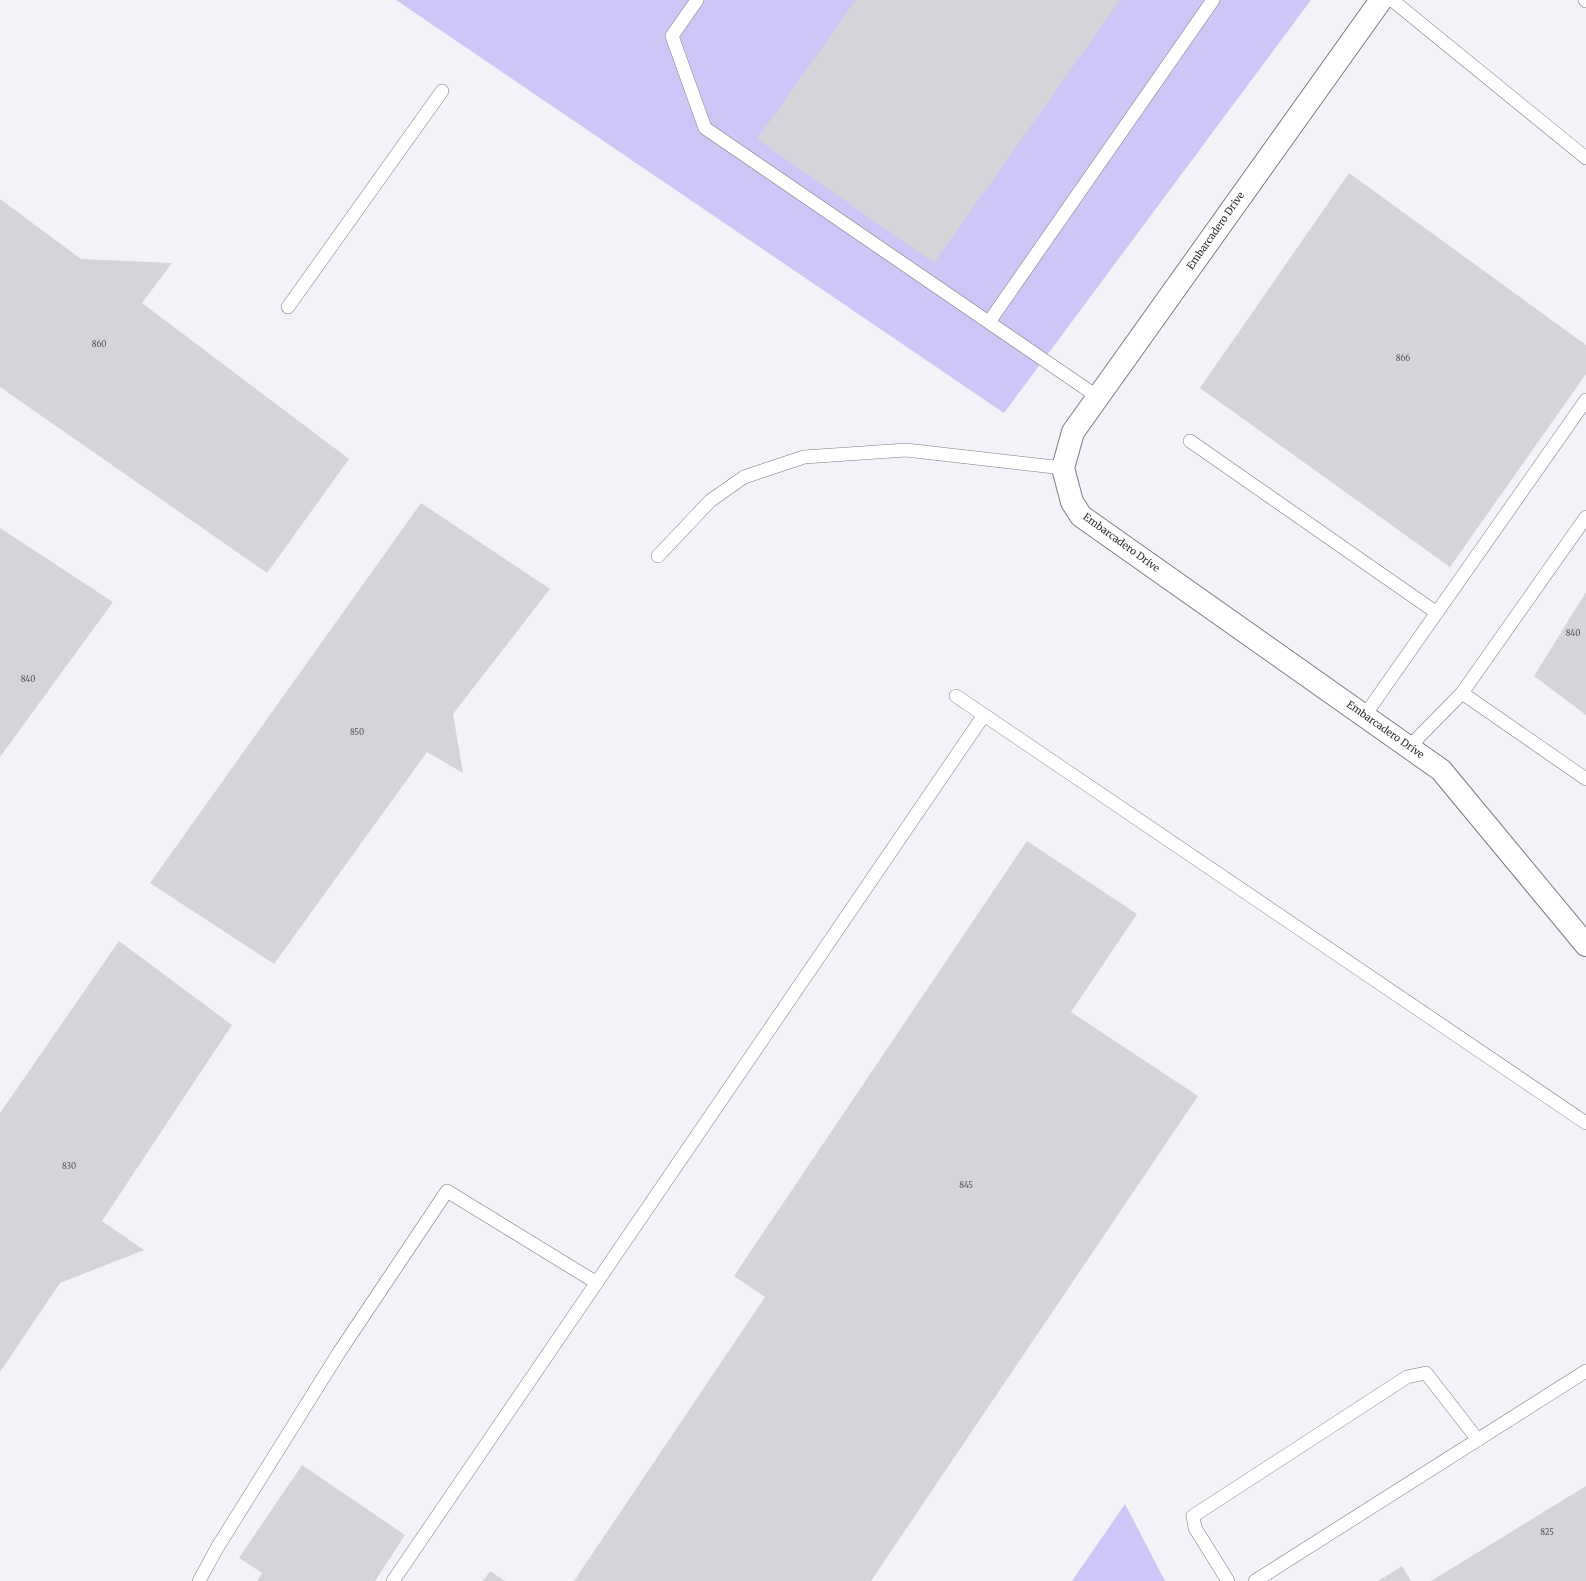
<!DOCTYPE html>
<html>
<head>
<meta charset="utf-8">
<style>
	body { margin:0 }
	canvas { display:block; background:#f3f2f8 }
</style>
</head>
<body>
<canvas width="1586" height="1581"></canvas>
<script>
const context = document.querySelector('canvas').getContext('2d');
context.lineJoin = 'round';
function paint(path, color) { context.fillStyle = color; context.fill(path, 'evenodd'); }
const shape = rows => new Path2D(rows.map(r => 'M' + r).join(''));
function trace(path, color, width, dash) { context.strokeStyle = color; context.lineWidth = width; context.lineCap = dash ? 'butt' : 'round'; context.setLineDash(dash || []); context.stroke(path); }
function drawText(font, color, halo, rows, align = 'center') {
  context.font = font + ' Merriweather,serif'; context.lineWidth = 3; context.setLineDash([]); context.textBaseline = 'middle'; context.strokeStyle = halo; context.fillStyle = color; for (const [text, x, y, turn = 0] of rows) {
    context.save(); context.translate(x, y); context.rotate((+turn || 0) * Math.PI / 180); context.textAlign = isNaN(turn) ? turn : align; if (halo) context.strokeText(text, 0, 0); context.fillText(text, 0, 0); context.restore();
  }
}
paint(shape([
	[396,0,1311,0,1004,413],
	[1125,1504,1165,1581,1072,1581]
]), '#cfc5f7');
paint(shape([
	[856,0,1120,0,934,263,757,139],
	[1349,173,1586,345,1586,374,1450,567,1200,388],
	[0,199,81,259,172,263,142,303,349,459,267,573,0,387],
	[421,503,550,589,453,714,463,773,427,752,274,964,150,883],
	[0,528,113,602,0,757],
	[1586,592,1586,715,1534,676],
	[1027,841,1137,914,1071,1012,1198,1096,871,1581,574,1581,765,1297,734,1276],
	[119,941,232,1025,102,1221,144,1250,60,1283,0,1372,0,1113],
	[302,1465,405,1535,375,1581,257,1581,262,1573,239,1558],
	[1586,1486,1586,1581,1431,1581],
	[1402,1566,1411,1581,1378,1581],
	[490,1571,505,1581,483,1581]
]), '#d5d4da');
const lane = shape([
	[697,0,672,36,705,128,1098,397],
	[1392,0,1586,158],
	[1585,0,1586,1],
	[288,307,442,91],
	[989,322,1213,0],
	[1190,441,1437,613],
	[658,556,710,501,744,477,804,457,906,450,1063,468],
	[1462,693,1586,517],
	[956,696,1586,1123],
	[1365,715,1586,400],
	[1409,747,1462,693,1586,779],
	[199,1581,217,1548,338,1354,447,1191,597,1283],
	[393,1581,984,715],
	[1228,1581,1195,1528,1193,1516,1407,1377,1426,1373,1478,1440],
	[1255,1581,1586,1371]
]);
const street = shape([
	[1381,0,1073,432,1063,468,1072,502,1081,516,1441,770,1586,945]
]);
trace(lane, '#7c7b81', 14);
trace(street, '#7c7b81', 24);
trace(lane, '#fff', 13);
trace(street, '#fff', 22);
drawText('8px', '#57575a', null, [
	["860",99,345],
	["866",1403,359],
	["840",1573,634],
	["840",28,680],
	["850",357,733],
	["830",69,1167],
	["845",966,1186],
	["825",1547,1533]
]);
drawText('10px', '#2d2d2f', '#fff', [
	["Embarcadero Drive",1216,231,-55],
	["Embarcadero Drive",1121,543,36],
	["Embarcadero Drive",1385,730,35]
]);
</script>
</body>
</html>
